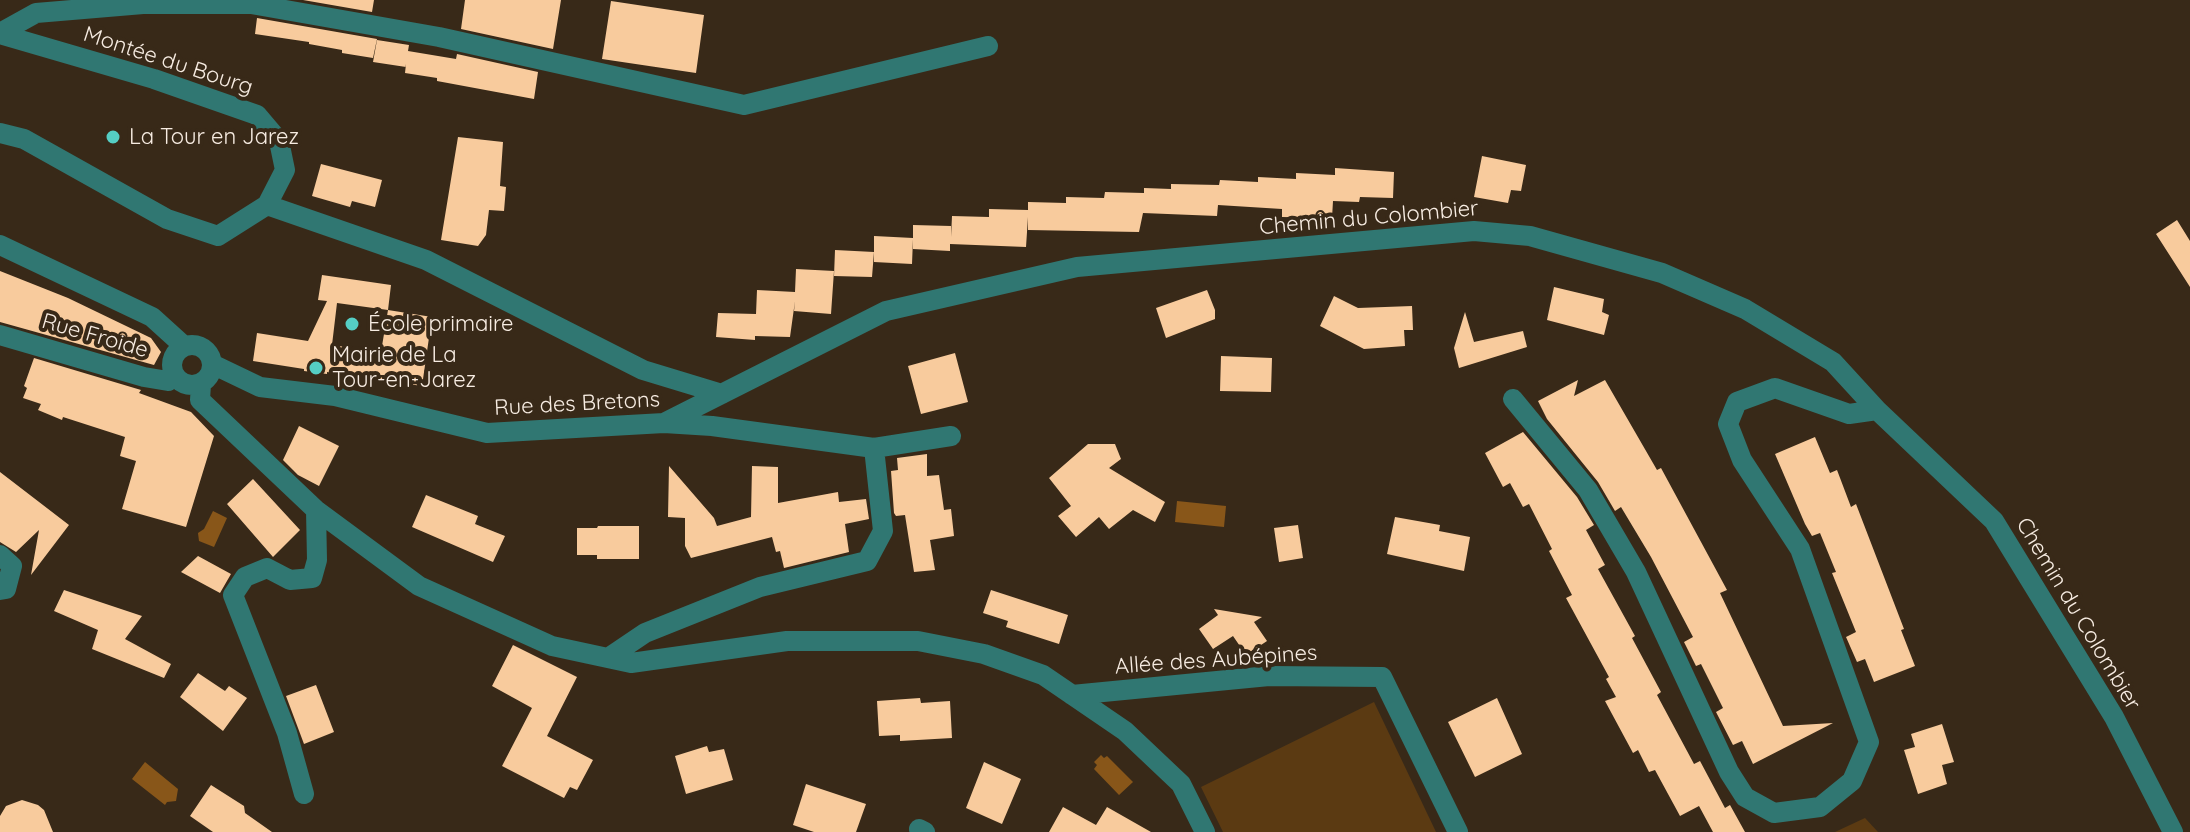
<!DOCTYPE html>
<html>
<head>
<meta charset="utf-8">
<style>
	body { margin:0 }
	canvas { display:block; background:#382918 }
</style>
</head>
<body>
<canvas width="2190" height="832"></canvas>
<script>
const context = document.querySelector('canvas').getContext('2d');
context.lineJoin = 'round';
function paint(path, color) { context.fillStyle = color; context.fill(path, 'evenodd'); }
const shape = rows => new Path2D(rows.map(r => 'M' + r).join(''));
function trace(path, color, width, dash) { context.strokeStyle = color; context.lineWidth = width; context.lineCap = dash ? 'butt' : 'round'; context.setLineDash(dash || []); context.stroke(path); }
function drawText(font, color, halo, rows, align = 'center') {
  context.font = font + ' Quicksand,sans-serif'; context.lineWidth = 8; context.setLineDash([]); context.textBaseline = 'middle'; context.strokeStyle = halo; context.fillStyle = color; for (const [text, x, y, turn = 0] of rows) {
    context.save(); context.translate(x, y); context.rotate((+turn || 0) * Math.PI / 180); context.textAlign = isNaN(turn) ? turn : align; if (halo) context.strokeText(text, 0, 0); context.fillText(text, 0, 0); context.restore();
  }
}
paint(shape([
	[1374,702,1436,832,1223,832,1201,787],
	[1865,818,1878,832,1835,832]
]), '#5b3a12');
paint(shape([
	[1177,501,1226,506,1224,527,1175,522],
	[213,511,227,518,214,547,199,541,198,533,204,529],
	[1101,755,1104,758,1107,756,1133,782,1119,795,1094,769,1097,765,1094,762],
	[145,762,178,789,176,801,167,802,165,805,132,779]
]), '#885619');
paint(shape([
	[303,0,374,0,372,12],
	[465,0,561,0,553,49,461,29],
	[611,1,704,15,696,73,602,59],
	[257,18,377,39,373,58,342,53,342,50,309,44,309,42,255,34],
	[377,40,409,45,408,51,456,59,457,54,538,72,534,99,437,81,437,78,405,73,406,64,406,67,373,62],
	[458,137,503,142,500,186,506,187,504,211,489,210,486,235,478,246,441,240],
	[1482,156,1526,165,1521,191,1511,190,1508,203,1474,197],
	[321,164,382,180,375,207,352,201,350,207,312,196],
	[1335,168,1394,172,1393,198,1360,197,1359,202,1333,201,1332,218,1282,217,1282,209,1218,205,1217,216,1143,213,1139,232,1028,230,1028,217,1026,247,950,244,950,251,913,249,913,239,912,264,874,262,874,252,872,277,834,276,835,250,874,252,874,236,913,238,913,225,951,226,951,237,952,216,989,217,989,209,1028,210,1028,202,1066,203,1066,197,1104,198,1105,192,1144,193,1144,188,1171,189,1171,184,1219,185,1220,180,1258,182,1258,177,1296,179,1296,173,1335,175],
	[2177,220,2190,241,2190,287,2156,234],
	[796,269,834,271,831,314,794,311,795,301,790,337,755,336,755,340,716,337,718,313,756,314,757,290,795,292],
	[0,271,68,298,151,338,161,352,154,365,0,322],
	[322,275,391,285,388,310,432,317,422,386,327,372,327,374,304,371,304,369,253,361,257,333,308,341,327,301,318,300],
	[337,303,388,310,381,352,332,345],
	[1554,287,1604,299,1602,312,1609,315,1604,335,1547,320],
	[1207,290,1215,310,1215,319,1166,338,1156,308],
	[1334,296,1358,308,1412,306,1413,330,1404,330,1405,346,1364,349,1320,326],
	[1465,312,1474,342,1523,331,1527,347,1459,368,1454,348],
	[955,353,968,402,921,414,908,366],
	[1221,356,1272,358,1271,392,1220,391],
	[34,358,141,390,139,393,191,412,214,436,186,527,122,509,136,461,120,456,125,437,63,417,62,420,38,410,41,404,23,398,27,388,24,386],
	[1578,380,1574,396,1605,380,1657,470,1661,468,1727,590,1720,593,1783,726,1833,723,1753,764,1742,741,1733,745,1716,712,1723,708,1701,664,1696,666,1684,642,1693,637,1651,557,1621,507,1615,511,1598,482,1547,419,1538,401],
	[299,426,339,446,319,486,298,475,283,460],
	[1523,432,1577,497,1594,525,1586,530,1605,565,1598,569,1635,636,1632,638,1661,692,1657,695,1694,764,1700,761,1725,808,1730,805,1745,832,1713,832,1699,806,1680,816,1655,770,1649,772,1638,750,1633,753,1605,701,1616,697,1606,679,1609,677,1566,598,1572,595,1549,551,1552,549,1529,504,1523,507,1510,483,1503,487,1485,453],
	[1815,437,1830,473,1837,470,1851,507,1856,504,1904,629,1901,630,1915,666,1874,682,1865,659,1857,662,1846,637,1856,632,1832,573,1836,572,1820,533,1812,536,1805,524,1775,454],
	[1088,444,1115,444,1121,459,1109,468,1165,502,1155,522,1133,510,1109,529,1099,517,1076,537,1058,516,1071,506,1049,478],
	[927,454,927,476,939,475,944,510,951,509,954,536,930,540,935,570,914,572,905,515,896,516,894,513,891,471,898,470,897,458],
	[669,466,714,518,717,526,751,517,752,466,778,467,778,503,838,492,839,502,866,499,869,519,845,524,849,552,784,568,780,551,776,552,772,537,691,558,685,546,685,518,668,517],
	[0,472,69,525,31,575,39,530,16,552,0,542],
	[253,479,300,530,273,557,227,504],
	[426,495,478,516,475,524,505,536,493,562,412,527],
	[1395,517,1440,525,1439,531,1470,537,1464,571,1387,554],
	[1298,525,1303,558,1279,562,1274,528],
	[598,526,639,526,639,559,597,559,597,555,577,555,577,528,597,528],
	[198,556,231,574,220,593,181,572],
	[64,590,142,616,125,639,171,664,164,678,92,649,98,630,54,611],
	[991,590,1068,615,1059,644,1006,627,1008,621,983,613],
	[1214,609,1262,617,1254,622,1267,641,1246,655,1233,636,1213,649,1199,629,1218,615],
	[513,645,577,677,547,736,593,760,577,790,570,787,564,798,502,766,532,708,492,686],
	[198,673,225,691,229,686,247,698,223,731,180,697],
	[316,685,334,732,304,744,286,696],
	[920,698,921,703,950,701,952,738,900,741,900,735,879,736,877,701],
	[1497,698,1522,754,1475,777,1448,722],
	[1942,724,1954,762,1942,765,1947,784,1918,794,1904,750,1915,747,1911,734],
	[707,746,709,752,724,749,733,780,686,794,675,756],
	[984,762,1021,779,1002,824,966,808],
	[806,784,866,804,856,832,814,832,793,825],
	[211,785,244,806,245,813,272,832,213,832,190,816],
	[22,800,38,805,44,810,53,832,0,832,0,816,6,806],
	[1063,807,1096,825,1107,807,1151,832,1049,832]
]), '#f8cb9d');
trace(shape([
	[0,33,36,13,143,4,251,4,439,37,744,105,988,46],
	[0,34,154,79,257,115,279,141,285,170,267,205,218,236,167,219,24,139,0,133],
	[267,205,426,260,643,370,722,394],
	[0,245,152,317,184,346],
	[0,335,144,377,168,381,172,374],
	'172 365a20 20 0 1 1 40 0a20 20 0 1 1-40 0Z',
	[212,364,260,387,335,396,487,433,664,423,712,426,874,448,951,436],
	[201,384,200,400,316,510,419,586,552,646,631,663,787,641,918,641,984,654,1043,675,1125,731,1181,784,1205,832],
	[1513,399,1588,490,1636,572,1729,772,1745,797,1774,813,1820,807,1852,781,1869,742,1800,549,1742,460,1728,424,1737,402,1775,388,1849,414,1877,410],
	[664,423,886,311,1077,267,1474,231,1530,236,1662,273,1745,309,1833,362,1877,410,1994,521,2114,717,2173,832],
	[0,555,12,566,6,589,0,590],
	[608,658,645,633,760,587,867,561,883,531,874,448],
	[1072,695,1269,676,1382,677,1458,832],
	[304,794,287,733,233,595,245,577,267,568,290,580,312,578,317,560,316,510],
	[919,829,925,832]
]), '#307772', 20);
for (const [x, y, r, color] of [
	[113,137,8,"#55cec4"],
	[352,324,8,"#55cec4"],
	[316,368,8,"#55cec4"]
]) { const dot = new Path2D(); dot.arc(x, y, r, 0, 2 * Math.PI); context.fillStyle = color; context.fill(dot); trace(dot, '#382918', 3); }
drawText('22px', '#f7ece2', '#382918', [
	["Montée du Bourg",168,61,18],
	["Chemin du Colombier",1369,218,-5],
	["Rue Froide",95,336,16],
	["Rue des Bretons",577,404,-3],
	["Chemin du Colombier",2078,614,59],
	["Allée des Aubépines",1216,660,-4]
]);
drawText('22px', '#f7ece2', '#382918', [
	["La Tour en Jarez",129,137],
	["École primaire",368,324],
	["Mairie de La",332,355],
	["Tour-en-Jarez",332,380]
], 'left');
</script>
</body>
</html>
